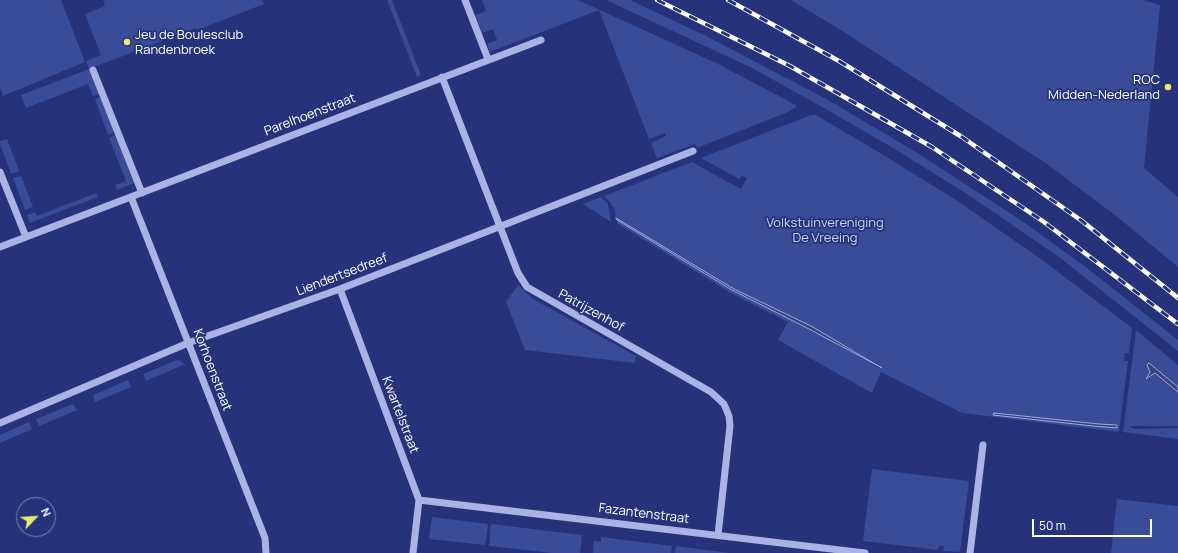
<!DOCTYPE html>
<html>
<head>
<meta charset="utf-8">
<style>
	body { margin:0 }
	#map { position:relative; width:1178px; height:553px; overflow:hidden; background:#26337a; font-family:Manrope,sans-serif }
	canvas { display:block }
	.north { position:absolute; left:16px; top:497px; width:40px; height:40px; box-sizing:border-box; background:#26337a; border:1px solid #7d85af; border-radius:50%; rotate:65deg; font-size:11px; font-weight:700; line-height:16px; text-align:center; color:#fff }
	.north::after { content:''; display:block; margin:auto; width:14px; height:18px; background:#eceb6f; clip-path:polygon(50% 0,100% 100%,50% 72%,0 100%) }
	.scale { position:absolute; left:1032px; top:519px; width:120px; height:18px; box-sizing:border-box; border:2px solid #fff; border-top:0; padding-left:5px; font-size:12px; line-height:14px; white-space:nowrap; color:#fff; -webkit-text-stroke:3px #26337a; paint-order:stroke }
</style>
</head>
<body>
<div id="map">
<canvas width="1178" height="553"></canvas>
<div class="north">N</div>
<div class="scale">50 m</div>
</div>
<script>
const context = document.querySelector('canvas').getContext('2d');
context.lineJoin = 'round';
function paint(path, color) { context.fillStyle = color; context.fill(path, 'evenodd'); }
const shape = rows => new Path2D(rows.map(r => 'M' + r).join(''));
function trace(path, color, width, dash) { context.strokeStyle = color; context.lineWidth = width; context.lineCap = dash ? 'butt' : 'round'; context.setLineDash(dash || []); context.stroke(path); }
function drawText(font, color, halo, rows, align = 'center') {
  context.font = font + ' Manrope,sans-serif'; context.lineWidth = 3.5; context.setLineDash([]); context.textBaseline = 'middle'; context.strokeStyle = halo; context.fillStyle = color; for (const [text, x, y, turn = 0] of rows) {
    context.save(); context.translate(x, y); context.rotate((+turn || 0) * Math.PI / 180); context.textAlign = isNaN(turn) ? turn : align; if (halo) context.strokeText(text, 0, 0); context.fillText(text, 0, 0); context.restore();
  }
}
paint(shape([
	[0,0,61,0,85,62,3,96,0,88],
	[103,0,262,0,264,4,197,30,196,28,89,69,99,94,93,96,88,84,26,108,21,95,89,69,86,61,101,55,85,14,105,6],
	[387,0,392,0,421,75,417,77],
	[482,0,578,0,718,64,796,105,796,107,788,112,697,148,695,144,657,158,651,143,666,136,665,133,649,139,599,10,490,52,487,44,497,40,493,29,482,33,475,15,486,11],
	[606,0,630,0,708,37,830,101,919,154,1022,221,1087,268,1178,340,1178,351,1059,257,967,194,898,151,826,109,750,67],
	[791,0,1143,0,1160,5,1144,168,1178,197,1178,267,1120,219,1047,164,844,32],
	[100,97,114,132,108,135,95,99],
	[811,115,816,115,880,153,953,198,1041,259,1132,328,1129,353,1125,353,1124,361,1128,361,1119,432,962,413,881,372,872,393,778,340,788,322,731,293,618,224,617,220,732,290,809,329,881,369,882,367,811,326,734,289,616,218,614,207,612,207,611,203,604,196,692,162,741,189,747,178,742,176,739,179,701,158],
	[994,413,1099,424,1117,425,1116,428,1093,426,994,415],
	[115,135,134,183,117,190,115,185,126,181,109,138],
	[7,139,19,171,11,174,0,144,0,141],
	[21,176,33,207,25,210,13,178],
	[96,193,98,197,30,223,27,215,35,212,37,216],
	[601,197,608,204,611,222,583,204],
	[518,285,533,299,636,356,635,363,525,350,506,302],
	[1136,330,1178,365,1178,387,1149,363,1147,365,1150,372,1146,377,1148,379,1155,373,1178,392,1178,426,1129,426,1135,429,1178,428,1178,439,1123,432],
	[177,360,181,361,186,366,183,365,146,381,143,374],
	[128,380,131,387,95,402,93,395],
	[73,404,77,410,39,426,36,419],
	[29,422,32,429,0,443,0,435],
	[872,469,969,481,960,552,943,551,944,546,939,546,938,550,863,541],
	[1117,499,1178,506,1178,553,1111,553],
	[432,517,488,524,485,545,429,539],
	[491,524,582,535,580,553,552,553,489,546],
	[601,537,672,546,671,553,593,553,594,541,601,542],
	[676,546,729,553,675,553]
]), '#3a4b98');
const water = shape([
	[616,218,734,289,811,326,882,368,809,329,732,290,617,220,616,218],
	[1149,363,1178,387,1178,392,1155,373,1146,379,1150,372,1147,365,1149,363],
	[994,413,1099,424,1117,425,1117,428,1093,426,993,415,994,413]
]);
paint(water, '#394378');
trace(water, '#9eabe4', 1);
trace(shape([
	[465,0,488,59],
	[93,70,142,193],
	[442,77,518,273,527,287,711,392,724,404,729,416,730,426,718,535],
	[0,172,26,237],
	[131,197,265,538,266,553],
	[0,247,541,40],
	[340,289,419,500,413,553],
	[0,423,188,343,340,289,693,151],
	[419,500,865,553],
	[970,553,983,445]
]), '#aab4e4', 7);
const rail = shape([
	[657,0,790,66,932,147,1044,222,1178,324],
	[728,0,839,61,962,137,1082,221,1178,298]
]);
trace(rail, '#fff', 4.5);
trace(rail, '#26337a', 3, [9]);
for (const [x, y, r, color] of [
	[127,42,4,"#eceb6f"],
	[1168,87,4,"#eceb6f"]
]) { const dot = new Path2D(); dot.arc(x, y, r, 0, 2 * Math.PI); context.fillStyle = color; context.fill(dot); trace(dot, '#26337a', 1.5); }
drawText('13px', '#fff', '#26337a', [
	["Jeu de Boulesclub",135,35],
	["Randenbroek",135,50],
	["ROC",1160,80,"right"],
	["Midden-Nederland",1160,95,"right"]
], 'left');
drawText('13px', '#fff', '#26337a', [
	["Parelhoenstraat",310,115,-21],
	["Liendertsedreef",342,275,-21],
	["Patrijzenhof",591,311,29],
	["Korhoenstraat",212,370,69],
	["Kwartelstraat",400,415,69],
	["Fazantenstraat",644,514,7]
]);
drawText('13px', '#ccd3f3', '#26337a', [
	["Volkstuinvereniging",825,223],
	["De Vreeing",825,238]
]);
</script>
</body>
</html>
